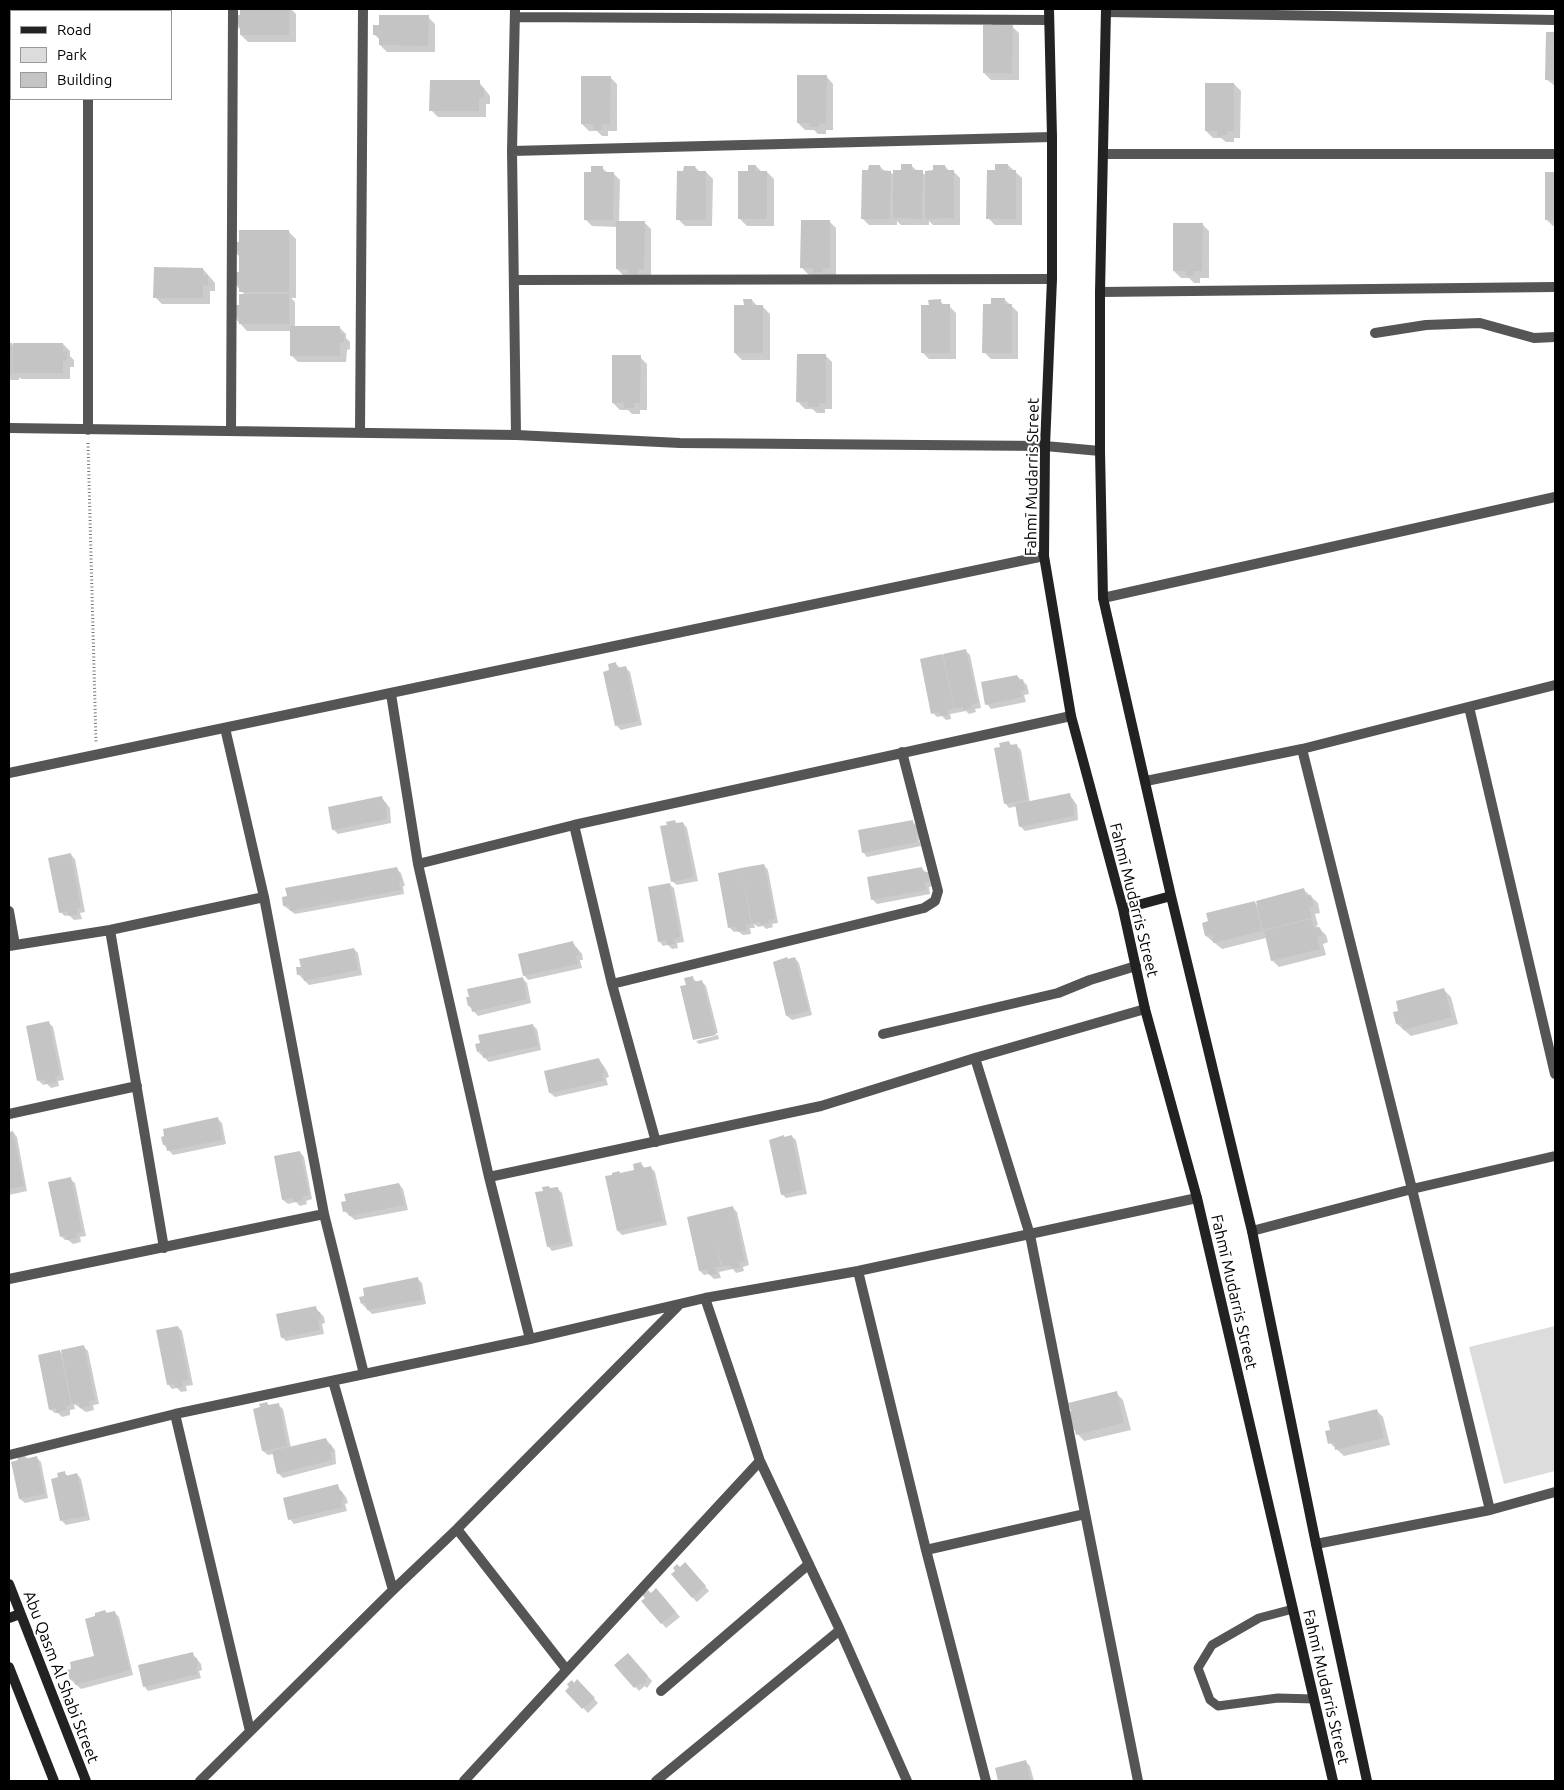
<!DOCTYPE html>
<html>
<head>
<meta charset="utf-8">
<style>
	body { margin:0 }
	#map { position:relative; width:1564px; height:1790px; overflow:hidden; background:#fff; font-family:Ubuntu,sans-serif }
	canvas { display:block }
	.frame { position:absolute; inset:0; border:10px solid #000; pointer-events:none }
	.legend { position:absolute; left:10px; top:10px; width:162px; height:90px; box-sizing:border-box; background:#fff; border:1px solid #999; margin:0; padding:6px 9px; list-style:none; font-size:15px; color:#000 }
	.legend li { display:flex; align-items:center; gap:10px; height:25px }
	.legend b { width:25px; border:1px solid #999 }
</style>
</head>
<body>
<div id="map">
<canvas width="1564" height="1790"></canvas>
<div class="frame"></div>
<ul class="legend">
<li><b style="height:6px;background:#222"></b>Road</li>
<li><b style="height:14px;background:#dcdcdc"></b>Park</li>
<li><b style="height:14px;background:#c4c4c4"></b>Building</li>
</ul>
</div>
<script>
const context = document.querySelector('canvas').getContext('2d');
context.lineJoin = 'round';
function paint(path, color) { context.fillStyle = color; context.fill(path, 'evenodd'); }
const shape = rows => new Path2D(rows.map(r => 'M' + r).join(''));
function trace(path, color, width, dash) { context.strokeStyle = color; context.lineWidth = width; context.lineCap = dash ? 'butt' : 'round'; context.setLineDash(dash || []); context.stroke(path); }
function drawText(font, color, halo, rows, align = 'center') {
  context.font = font + ' Ubuntu,sans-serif'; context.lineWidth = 4; context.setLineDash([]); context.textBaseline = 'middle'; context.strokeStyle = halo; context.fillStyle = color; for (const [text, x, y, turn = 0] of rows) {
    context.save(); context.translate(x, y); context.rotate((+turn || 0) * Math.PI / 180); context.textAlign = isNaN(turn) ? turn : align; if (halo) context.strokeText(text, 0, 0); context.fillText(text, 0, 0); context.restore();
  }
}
paint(shape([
	[1555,1326,1555,1471,1504,1484,1469,1347]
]), '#dcdcdc');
paint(shape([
	[104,9,160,9,160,11,106,11],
	[241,9,291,9,296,14,296,42,248,42,241,35,241,30,235,24,241,17],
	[428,17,435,24,435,52,387,52,380,45,380,40,374,34],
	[1005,20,1019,33,1019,80,991,80,984,73,993,26],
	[9,24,11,24,11,59,9,59],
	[1547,33,1555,33,1555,86,1546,79],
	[826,76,833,84,833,130,826,130,826,134,818,134,814,130,805,130,798,123],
	[610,77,617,84,617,131,608,131,608,136,602,136,597,131,589,131,582,124],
	[479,82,490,96,490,104,486,104,486,117,438,117,431,110],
	[1234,84,1241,91,1240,138,1234,138,1234,142,1226,142,1221,138,1213,138,1206,131],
	[911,165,918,172,922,172,926,176,945,166,950,172,953,171,960,178,960,225,933,225,929,221,929,225,901,225,897,221,897,225,869,225,862,218,869,171,880,166,885,172,890,172,895,176],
	[1008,165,1022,178,1022,225,995,225,988,218,996,171],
	[756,166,762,172,767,172,774,179,774,226,747,226,740,219,749,172],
	[695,167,700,172,706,172,713,179,712,226,685,226,678,219],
	[602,168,608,173,613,173,620,180,619,222,644,222,651,229,651,275,624,276,617,269,617,227,592,226,585,219,592,173],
	[1546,173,1555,173,1555,226,1553,226,1546,219],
	[829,221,836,228,836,275,809,275,802,268],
	[1202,224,1209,231,1209,278,1200,278,1200,283,1194,283,1189,278,1181,278,1174,271],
	[289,232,296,239,296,298,291,298,295,302,295,327,339,327,346,334,346,338,350,342,350,349,347,350,346,362,298,362,291,355,291,331,247,331,234,317,245,295,234,283,240,274,240,257,234,251],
	[203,269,215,283,215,291,210,291,210,304,162,304,155,297],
	[1004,299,1018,312,1018,359,991,359,984,352,992,306],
	[752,300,758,307,763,307,770,314,770,360,742,360,735,353,745,306],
	[940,301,945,306,949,306,956,313,956,359,929,359,922,352,930,306],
	[9,344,12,344,15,347,63,344,70,351,70,356,74,360,74,367,70,367,70,379,21,379,19,377,19,380,9,380],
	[825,355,832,362,832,409,825,409,825,413,817,413,812,409,805,409,798,402],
	[640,357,647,364,647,410,640,410,640,414,632,414,628,410,620,410,613,403],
	[965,650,970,655,981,708,975,709,976,712,969,714,966,711,950,714,951,719,946,720,942,716,937,717,933,713,921,660],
	[616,664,620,668,626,668,630,672,642,725,621,730,616,725],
	[1017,676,1027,685,1029,694,1024,695,1026,702,991,709,987,704],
	[1009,742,1012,746,1016,745,1021,750,1030,803,1069,794,1077,805,1078,820,1025,831,1021,827,1017,806,1009,808,1005,803,1001,748],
	[382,798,390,808,391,823,338,834,333,829],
	[912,821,917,826,924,839,919,840,921,846,867,857,863,852],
	[675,822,677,824,683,823,687,828,698,881,677,885,672,881,668,826],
	[70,854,75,859,85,912,80,913,82,919,74,920,69,915,65,916,60,912],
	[764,865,768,870,778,923,772,924,773,927,766,929,763,926,758,927,754,924,755,928,750,928,751,934,743,935,738,931,734,932,729,927,720,874],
	[921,868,932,877,933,886,929,887,930,894,877,904,872,899],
	[396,869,401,873,405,886,403,886,404,894,295,914,284,906,283,898],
	[669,884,674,888,684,942,677,943,678,948,672,949,668,945,663,946,659,941],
	[1304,890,1318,903,1320,913,1315,914,1318,925,1316,925,1326,935,1328,942,1323,944,1326,955,1279,967,1272,960,1266,938,1222,949,1206,936,1203,924,1254,902,1258,906],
	[573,943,582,954,583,960,580,960,582,968,528,980,524,975],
	[354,949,358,953,362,975,309,985,298,974],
	[795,958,799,963,812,1015,792,1020,787,1016,774,963],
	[522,978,527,983,531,1003,478,1016,469,1006],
	[692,978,697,982,702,982,706,986,718,1033,696,1038,696,1041,688,986],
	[1444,990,1451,997,1458,1024,1411,1036,1397,1024],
	[49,1023,53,1027,64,1080,58,1081,59,1086,51,1088,47,1084,43,1085,38,1080],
	[532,1025,537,1029,541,1050,489,1062,478,1052],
	[718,1035,719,1039,699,1044,696,1041],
	[599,1059,607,1071,609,1077,606,1078,608,1085,555,1097,550,1093,546,1072],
	[217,1118,222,1123,226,1144,173,1155,164,1145,163,1138],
	[13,1132,17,1137,27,1191,9,1195,9,1133],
	[783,1136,785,1138,791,1136,796,1140,807,1194,786,1198,782,1194],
	[300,1152,304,1157,312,1199,306,1201,307,1204,300,1206,296,1202,288,1204,283,1200],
	[641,1164,646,1169,651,1168,655,1172,667,1225,622,1235,618,1231,621,1174,636,1171],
	[70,1179,75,1183,86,1236,80,1237,81,1242,73,1244,68,1240,65,1240,61,1236],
	[399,1184,403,1189,408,1210,355,1220,344,1211],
	[557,1188,562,1193,573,1246,552,1251,548,1246,551,1189],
	[733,1208,737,1212,749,1265,743,1267,744,1271,736,1273,733,1269,719,1272,721,1278,714,1279,709,1274,704,1275,700,1271,689,1218],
	[417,1278,422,1283,426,1304,372,1314,362,1304],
	[315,1307,324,1317,325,1323,322,1324,324,1334,286,1341,282,1337],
	[178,1327,182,1331,193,1385,186,1386,187,1391,181,1392,177,1388,172,1389,168,1384],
	[83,1346,88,1351,99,1404,93,1405,94,1410,86,1412,74,1404,75,1409,70,1410,70,1415,62,1417,58,1413,55,1413,50,1409,60,1352,64,1355],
	[1116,1393,1123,1400,1131,1430,1084,1441,1069,1424],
	[267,1403,269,1406,278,1405,283,1409,291,1448,326,1439,335,1450,336,1464,283,1478,278,1473,274,1454,268,1455,263,1451,261,1408],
	[1376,1410,1383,1417,1390,1445,1344,1456,1330,1443],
	[24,1455,28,1459,36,1457,41,1462,48,1498,25,1503,20,1499,20,1461],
	[64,1473,68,1476,77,1474,81,1479,90,1520,66,1525,62,1521,53,1480,60,1478],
	[337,1486,346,1497,348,1503,345,1504,347,1511,294,1524,290,1519],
	[680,1568,690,1568,709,1591,697,1602,692,1597],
	[651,1594,661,1594,680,1617,666,1628,643,1601],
	[105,1611,108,1614,114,1612,119,1617,133,1675,81,1689,71,1680,96,1657,97,1617],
	[192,1653,201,1664,202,1670,199,1671,201,1678,148,1691,144,1686],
	[632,1659,652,1681,647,1688,645,1686,639,1691,616,1665],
	[577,1681,598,1703,588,1713,567,1691],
	[1026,1762,1030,1766,1034,1781,1000,1781,997,1769]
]), '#0003');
paint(shape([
	[240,9,290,9,289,35,240,35,240,25,234,25,234,15,240,15],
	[379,15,429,15,428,46,379,45,379,35,373,35,373,25,379,25],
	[992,19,1005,19,1005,25,1013,25,1012,73,983,73,983,25,992,25],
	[9,23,11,23,11,53,9,53],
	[1546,32,1555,32,1555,80,1545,80],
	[797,75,827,75,826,123,819,124,819,127,810,127,810,123,797,123],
	[581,76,611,76,610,125,602,124,602,130,594,130,594,124,581,124],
	[430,80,480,80,480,87,484,88,484,98,479,98,479,111,429,111],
	[1205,83,1234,83,1234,131,1227,131,1227,135,1217,136,1217,131,1205,131],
	[901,164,912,164,912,170,923,170,922,219,893,218,893,170,901,170],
	[995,164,1008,164,1008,170,1016,170,1016,219,986,219,987,170,995,170],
	[748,165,756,165,756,171,767,171,767,219,738,219,738,171,748,171],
	[869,165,880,165,880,170,891,171,890,219,861,219,862,170,868,170],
	[933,165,945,165,945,170,954,170,954,218,925,219,925,171,933,170],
	[591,166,603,166,603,172,614,172,613,220,584,220,584,172,591,172],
	[684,166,695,166,696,171,706,171,706,220,676,220,677,171,683,171],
	[1545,172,1555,172,1555,220,1545,220],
	[801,220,830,220,830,268,823,269,823,272,813,273,813,268,800,268],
	[616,221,645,221,644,269,638,269,638,274,628,274,628,269,616,269],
	[1173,223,1203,223,1202,271,1194,271,1194,276,1186,276,1186,271,1173,271],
	[239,230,289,230,289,292,239,292,239,284,233,284,233,272,239,272,239,251,233,251,233,242,239,242],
	[154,267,203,268,203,275,208,275,208,285,203,285,203,298,153,298],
	[239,294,289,294,289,324,239,324,239,317,233,317,233,305,239,305],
	[991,298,1005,298,1004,304,1012,304,1012,353,982,353,983,304,991,304],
	[743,299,752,299,752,305,763,305,763,353,734,353,734,305,744,305],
	[941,299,941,304,950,304,950,353,921,353,921,305,929,305,928,300],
	[290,326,340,326,340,334,344,334,344,343,340,343,340,356,290,356],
	[9,343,12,343,12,374,9,374],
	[13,343,63,343,63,352,67,351,67,360,63,361,63,373,13,373],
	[797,354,826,354,826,403,819,403,819,407,808,407,808,402,796,402],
	[612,355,641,355,640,403,634,403,634,408,624,408,624,403,612,403],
	[966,649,978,703,971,705,972,708,963,710,963,707,955,709,943,654],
	[942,654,954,708,947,710,948,715,940,716,939,712,931,714,920,659],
	[616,662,617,668,626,666,638,721,615,726,603,672,609,670,608,664],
	[1017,675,1019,680,1023,679,1025,690,1021,691,1022,697,985,705,981,682],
	[1009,741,1010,745,1017,744,1027,800,1004,804,994,748,1000,747,999,743],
	[1070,793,1071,799,1073,799,1074,816,1019,827,1015,804],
	[382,796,384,803,386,802,387,819,332,830,328,807],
	[675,820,676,823,683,822,694,877,671,882,660,826,667,825,666,822],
	[913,820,913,825,918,824,920,835,916,836,917,842,862,853,858,830],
	[71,853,81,908,77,908,78,914,68,916,67,911,59,913,48,858],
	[764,864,775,919,768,920,769,923,760,925,760,922,752,923,741,868],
	[397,867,402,881,399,882,401,890,345,901,343,886,345,900,290,911,289,905,283,906,282,897,287,896,285,888],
	[922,867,923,872,928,872,929,882,925,882,926,890,871,900,867,877],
	[741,868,751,924,746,924,747,930,737,932,736,926,728,928,718,873],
	[670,883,680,937,673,939,675,944,667,945,666,940,658,942,648,887],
	[1304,888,1306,896,1311,895,1314,906,1309,908,1312,918,1263,930,1256,901],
	[1255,901,1262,931,1213,943,1212,935,1205,936,1202,923,1208,921,1206,913],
	[1312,919,1314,929,1320,927,1322,936,1317,937,1320,949,1271,961,1264,931],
	[573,941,575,949,577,948,579,955,576,956,578,964,523,976,518,954],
	[354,948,358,970,304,981,302,974,297,975,296,967,301,967,299,959],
	[787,957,788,959,795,957,809,1011,786,1016,773,962],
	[693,976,694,982,702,980,716,1035,693,1040,680,986,686,985,684,978],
	[523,977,527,999,472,1012,471,1006,468,1006,466,997,469,997,467,989],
	[1444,988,1452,1017,1403,1030,1402,1023,1396,1024,1393,1012,1398,1011,1396,1001],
	[49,1021,60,1076,55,1077,56,1082,45,1084,45,1079,37,1081,26,1026],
	[533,1024,538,1046,483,1058,482,1051,477,1052,475,1044,480,1043,478,1035],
	[599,1058,601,1066,603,1065,605,1073,602,1073,604,1081,549,1093,544,1071],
	[218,1117,223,1140,167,1151,166,1144,163,1145,161,1137,164,1136,163,1129],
	[13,1131,24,1186,9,1189,9,1132],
	[784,1135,784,1137,792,1135,803,1190,781,1195,769,1140],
	[300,1151,309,1195,302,1196,303,1200,294,1202,293,1198,282,1200,274,1156],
	[641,1162,643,1168,651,1166,663,1221,640,1226,634,1199,640,1226,617,1231,605,1176,612,1175,612,1173,619,1171,620,1173,634,1170,633,1164],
	[71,1177,82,1232,76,1233,77,1238,67,1240,66,1235,60,1237,48,1182],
	[399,1183,404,1205,349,1216,348,1211,343,1212,341,1202,346,1201,344,1194],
	[549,1186,550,1188,558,1187,570,1242,547,1247,535,1192,543,1191,542,1187],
	[733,1206,745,1261,739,1262,740,1267,731,1269,730,1265,722,1266,715,1236,721,1267,715,1267,717,1274,709,1275,707,1269,699,1271,687,1217],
	[418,1277,422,1300,367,1310,365,1303,361,1304,359,1297,364,1296,363,1288],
	[316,1306,317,1312,320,1312,321,1319,318,1319,320,1330,281,1338,276,1314],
	[178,1326,189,1380,182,1382,183,1387,176,1388,175,1383,167,1385,156,1330],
	[84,1345,95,1400,89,1401,90,1406,80,1408,79,1403,72,1404,61,1350],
	[60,1350,71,1405,66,1406,67,1410,56,1413,56,1408,49,1410,38,1355],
	[1117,1391,1124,1423,1076,1435,1073,1423,1068,1424,1065,1413,1071,1411,1068,1403],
	[267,1402,268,1405,279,1403,287,1446,262,1451,253,1409,260,1407,259,1404],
	[1377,1409,1384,1438,1335,1450,1334,1442,1328,1444,1325,1431,1330,1430,1328,1421],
	[326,1438,328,1445,331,1444,333,1452,330,1452,332,1460,277,1474,272,1451],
	[24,1454,25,1459,37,1456,45,1494,19,1499,11,1462,18,1460,17,1456],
	[65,1471,66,1476,77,1473,86,1516,60,1521,51,1479,58,1477,57,1473],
	[338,1484,340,1492,342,1491,344,1499,341,1500,343,1507,288,1520,283,1498],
	[685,1562,706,1586,692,1598,671,1574,675,1571,673,1568,677,1564,680,1567],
	[656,1588,676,1612,661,1624,641,1601,645,1598,642,1595,648,1590,651,1593],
	[105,1610,106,1613,115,1611,130,1670,75,1685,74,1679,70,1680,67,1670,71,1669,70,1662,94,1656,85,1619,95,1616,95,1613],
	[193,1652,194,1658,197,1658,198,1666,196,1667,197,1674,143,1687,138,1665],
	[628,1653,648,1676,645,1679,647,1681,642,1685,640,1683,634,1688,614,1665],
	[577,1679,595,1698,582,1709,565,1691,569,1687,567,1684,572,1680,574,1683],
	[1026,1760,1031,1781,998,1781,995,1768]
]), '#c4c4c4');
trace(shape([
	[88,443,96,742]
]), '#777', 3, [1, 2.5]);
trace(shape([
	[1293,1609,1259,1618,1212,1645,1198,1668,1210,1700,1218,1706,1278,1698,1314,1699]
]), '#555', 9);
trace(shape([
	[515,9,512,151,516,435],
	[88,11,88,9],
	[1106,12,1555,20],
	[515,17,1049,20],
	[512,151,1052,137],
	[1103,154,1555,154],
	[515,280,1052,279],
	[1100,292,1555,287],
	[1375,333,1426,325,1480,323,1534,338,1555,337],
	[9,428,516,435,680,443,1045,446,1100,451],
	[88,430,88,99],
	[231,431,233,9],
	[360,431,363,9],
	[1103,598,1555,497],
	[391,694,418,864,489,1177,530,1339],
	[1469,707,1555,1074],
	[225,728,264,897,324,1214,364,1374],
	[1302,749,1412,1189,1490,1510],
	[9,773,1044,556],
	[1146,781,1302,749,1555,685],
	[574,825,612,984,656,1142],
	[418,864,574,825,1071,716],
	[9,911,15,945],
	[110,930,164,1248],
	[9,946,110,930,264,897],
	[612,984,924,908,935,901,938,891,902,752],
	[883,1034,1058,993,1090,980,1136,966],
	[975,1058,1030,1235,1138,1781],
	[9,1114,137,1086],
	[489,1177,821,1106,975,1058,1145,1009],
	[1252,1231,1412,1189,1555,1156],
	[858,1271,926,1550,986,1781],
	[9,1279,324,1214],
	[705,1298,760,1461,840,1630,907,1781],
	[333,1381,393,1590],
	[175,1414,250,1731],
	[9,1455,175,1414,530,1339,705,1298,858,1271,1197,1198],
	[457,1529,566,1669],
	[1316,1544,1490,1510,1555,1492],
	[926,1550,1085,1514],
	[661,1691,809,1564],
	[200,1781,393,1590,457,1529,678,1306],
	[464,1781,760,1461],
	[656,1781,840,1630]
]), '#555', 10);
trace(shape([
	[1049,9,1052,137,1052,279,1045,446,1044,556,1071,716,1123,909,1145,1009,1197,1198,1333,1781],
	[1106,9,1100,292,1100,451,1103,598,1171,896,1252,1231,1316,1544,1367,1781],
	[1123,909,1171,896],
	[9,1584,86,1781],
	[9,1618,20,1614],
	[9,1667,54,1781]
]), '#222', 10);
drawText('16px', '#000', '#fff', [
	["Fahmī Mudarris Street",1032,477,-89],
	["Fahmī Mudarris Street",1134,900,76],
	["Fahmī Mudarris Street",1234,1292,77],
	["Abu Qasm Al Shabi Street",61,1677,69],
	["Fahmī Mudarris Street",1326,1687,77]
]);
</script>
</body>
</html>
